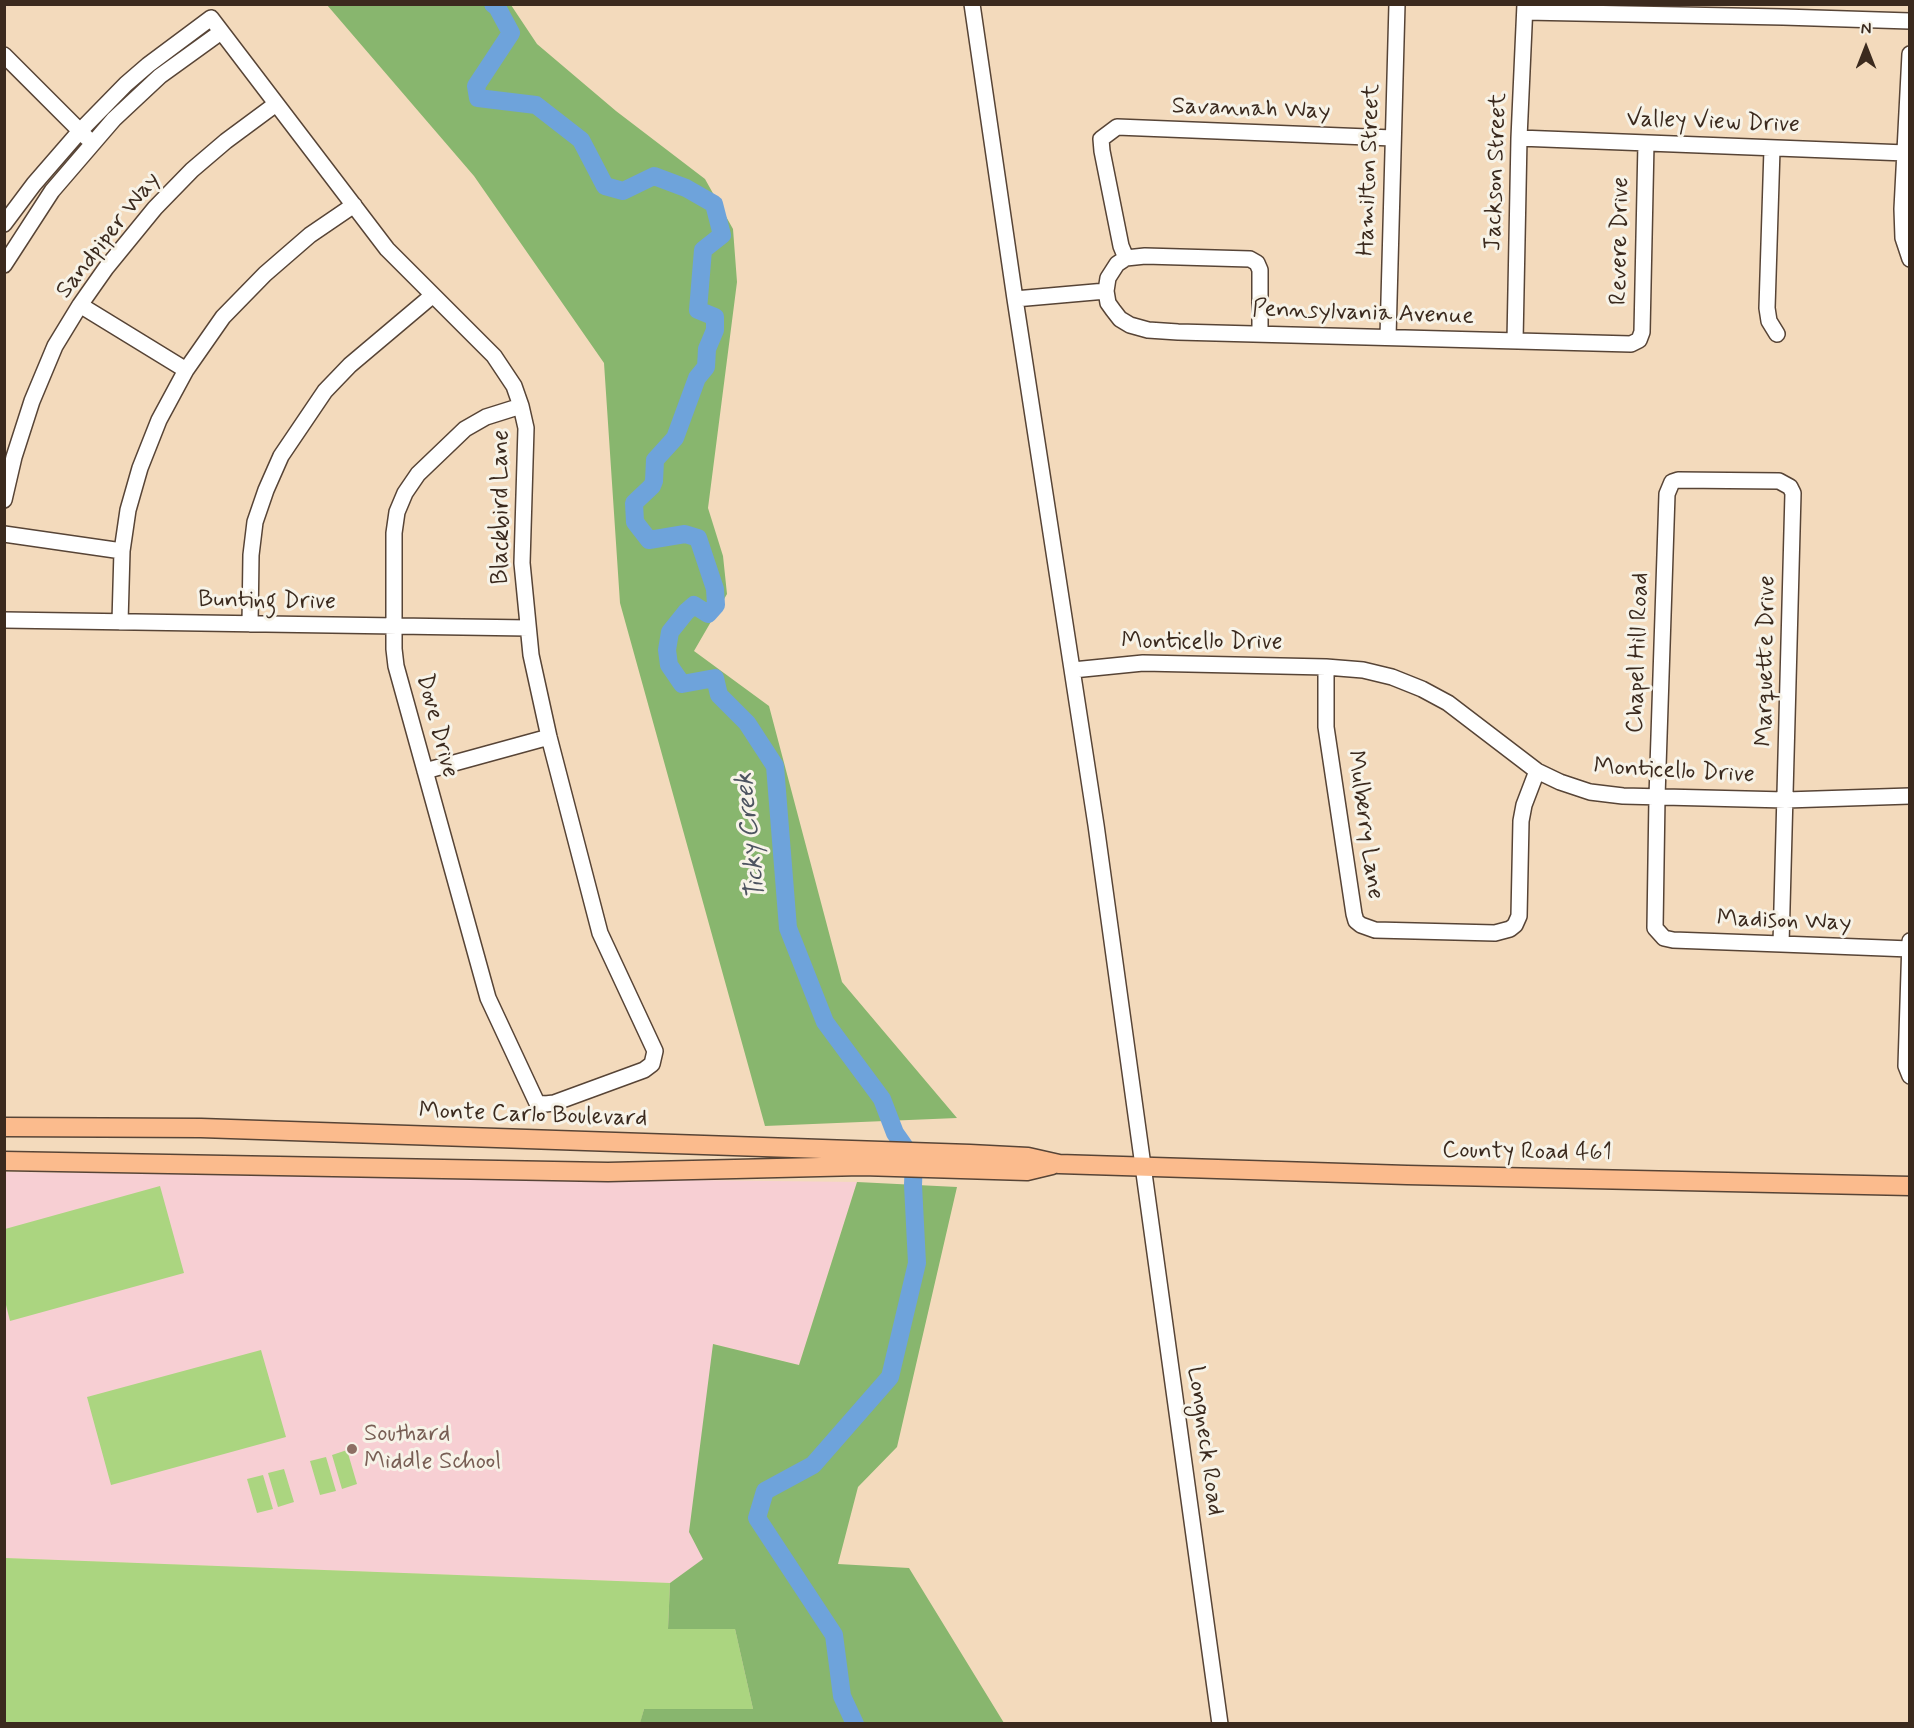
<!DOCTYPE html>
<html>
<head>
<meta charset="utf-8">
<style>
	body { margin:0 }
	#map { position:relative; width:1914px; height:1728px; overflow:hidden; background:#f3dabc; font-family:Mynerve,sans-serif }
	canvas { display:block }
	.frame { position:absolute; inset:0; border:6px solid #3b2a1e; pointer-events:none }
	.north { position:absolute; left:1836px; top:18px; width:60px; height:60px; -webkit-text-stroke:4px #f7f3e8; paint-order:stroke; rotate:0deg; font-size:16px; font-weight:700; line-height:24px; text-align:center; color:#3b2a1e }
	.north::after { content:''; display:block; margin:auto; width:21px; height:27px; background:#3b2a1e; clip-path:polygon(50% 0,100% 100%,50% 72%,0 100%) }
</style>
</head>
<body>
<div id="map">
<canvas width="1914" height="1728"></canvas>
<div class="frame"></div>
<div class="north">N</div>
</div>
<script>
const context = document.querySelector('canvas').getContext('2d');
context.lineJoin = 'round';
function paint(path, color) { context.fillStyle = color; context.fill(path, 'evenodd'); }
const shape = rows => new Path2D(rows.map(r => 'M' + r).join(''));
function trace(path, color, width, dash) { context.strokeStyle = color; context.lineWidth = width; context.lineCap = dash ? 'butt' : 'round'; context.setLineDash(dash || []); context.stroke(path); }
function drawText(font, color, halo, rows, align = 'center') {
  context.font = font + ' Mynerve,sans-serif'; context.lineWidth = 6; context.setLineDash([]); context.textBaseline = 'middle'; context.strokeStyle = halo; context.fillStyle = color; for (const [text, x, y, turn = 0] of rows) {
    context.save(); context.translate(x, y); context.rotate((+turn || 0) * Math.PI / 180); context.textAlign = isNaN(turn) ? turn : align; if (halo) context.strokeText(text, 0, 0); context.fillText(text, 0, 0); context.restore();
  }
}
paint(shape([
	[5,1172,857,1182,799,1365,713,1344,703,1560,670,1583,5,1558]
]), '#f7cfd3');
paint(shape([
	[160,1186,184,1273,10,1321,5,1301,5,1229],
	[261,1350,286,1437,111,1485,87,1397],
	[347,1450,357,1484,342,1489,332,1455],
	[326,1457,336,1491,320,1495,310,1461],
	[284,1469,294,1502,278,1507,268,1473],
	[263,1475,273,1509,257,1513,247,1479],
	[5,1558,670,1583,668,1629,735,1629,753,1709,644,1709,640,1724,5,1724]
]), '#abd580');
paint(shape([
	[327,5,511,5,537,44,616,111,705,179,733,229,737,282,708,508,723,556,727,594,694,651,769,706,842,982,957,1118,765,1126,620,603,604,363,474,176],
	[857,1182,957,1187,897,1447,858,1487,838,1564,909,1568,1004,1723,640,1723,644,1709,753,1709,735,1629,668,1629,670,1583,703,1559,689,1532,713,1344,799,1365]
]), '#88b66e');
trace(shape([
	[493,4,497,7,511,33,476,86,478,98,536,105,581,140,605,186,623,191,654,176,686,188,714,204,722,235,703,250,698,310,715,317,715,330,707,349,706,367,697,378,675,438,655,460,654,481,652,486,634,503,635,522,649,540,685,534,698,538,715,589,716,605,708,614,694,605,686,612,670,632,667,650,669,665,682,684,715,678,719,695,747,723,775,766,788,928,825,1022,882,1099,895,1133,914,1160,913,1185,917,1263,890,1377,813,1465,765,1491,757,1518,834,1635,842,1696,855,1724]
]), '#6ea3db', 18);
const minor = shape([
	[972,4,1015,299,1096,825,1220,1724],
	[1525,12,1783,17,1910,21],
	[1910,54,1902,209,1903,238,1910,259],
	[4,55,87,138],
	[1519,138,1906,153],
	[1772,149,1767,308,1769,321,1777,334],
	[4,224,34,184,80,131,126,84,148,65,211,18,387,249,494,356,514,386,521,406,526,428,522,563,531,655,549,737,600,933,655,1051,652,1064,644,1070,554,1103,545,1104,537,1103,488,998,396,666,394,649,394,533,397,512,405,493,418,474,465,429,486,417,521,406],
	[1126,258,1121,246,1102,151,1101,139,1117,127,1393,138],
	[4,265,52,191,114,119,160,76,221,32],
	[1015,299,1106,291],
	[80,305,186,370],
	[1260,334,1260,270,1257,263,1250,259,1145,256,1126,258,1117,264,1108,278,1106,291,1108,303,1113,310,1120,319,1130,325,1148,330,1178,332,1631,344,1639,340,1642,332,1646,143],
	[1388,337,1397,4],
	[1515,341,1519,138,1525,4],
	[4,500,14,457,32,401,55,346,80,305,106,268,155,208,192,170,226,141,276,104],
	[4,534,122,551],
	[4,620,528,628],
	[120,622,122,551,128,510,140,468,159,420,186,370,223,317,265,274,310,235,354,205],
	[250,624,251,555,255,522,266,490,281,456,325,391,350,365,433,295],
	[1326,667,1326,727,1354,914,1356,921,1361,925,1375,930,1495,933,1510,929,1515,925,1519,916,1521,821,1524,805,1537,771],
	[1073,670,1143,663,1326,667,1363,670,1392,677,1422,689,1448,703,1537,771,1560,782,1590,792,1623,796,1786,800,1910,796],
	[425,771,549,737],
	[1910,941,1906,1066,1910,1076],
	[1781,944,1793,493,1790,487,1779,481,1678,480,1672,482,1667,494,1657,797,1655,928,1664,938,1673,940,1781,944,1910,949]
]);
const major = shape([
	[4,1127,201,1128,970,1154,1028,1157,1059,1164,1407,1175,1910,1186],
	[4,1161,608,1172,862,1166,1027,1171,1052,1165]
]);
trace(minor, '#574436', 18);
trace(major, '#574436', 21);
trace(minor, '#fff', 15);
trace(major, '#fbbb8d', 18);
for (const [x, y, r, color] of [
	[352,1449,6,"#8d6e63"]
]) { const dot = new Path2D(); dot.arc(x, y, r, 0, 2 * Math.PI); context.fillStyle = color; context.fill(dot); trace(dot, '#f7f3e8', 2); }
drawText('24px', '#3b2a1e', '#f7f3e8', [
	["Savannah Way",1251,110,2],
	["Valley View Drive",1713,123,2],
	["Hamilton Street",1370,170,-88],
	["Jackson Street",1497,172,-88],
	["Sandpiper Way",109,236,-52],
	["Revere Drive",1621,241,-89],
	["Pennsylvania Avenue",1363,314,2],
	["Blackbird Lane",502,507,-90],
	["Bunting Drive",267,602,1],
	["Monticello Drive",1202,643],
	["Chapel Hill Road",1639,653,-88],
	["Marquette Drive",1767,661,-89],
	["Dove Drive",436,726,75],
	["Monticello Drive",1674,772,3],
	["Mulberry Lane",1364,825,82],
	["Madison Way",1784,922,2],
	["Monte Carlo Boulevard",533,1116,2],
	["County Road 461",1527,1153,1],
	["Longneck Road",1204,1441,82]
]);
drawText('24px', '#785e54', '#f7f3e8', [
	["Southard",364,1435],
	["Middle School",364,1463]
], 'left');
drawText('italic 26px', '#4d5460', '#f7f3e8', [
	["Ticky Creek",752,836,-96]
]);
</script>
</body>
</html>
